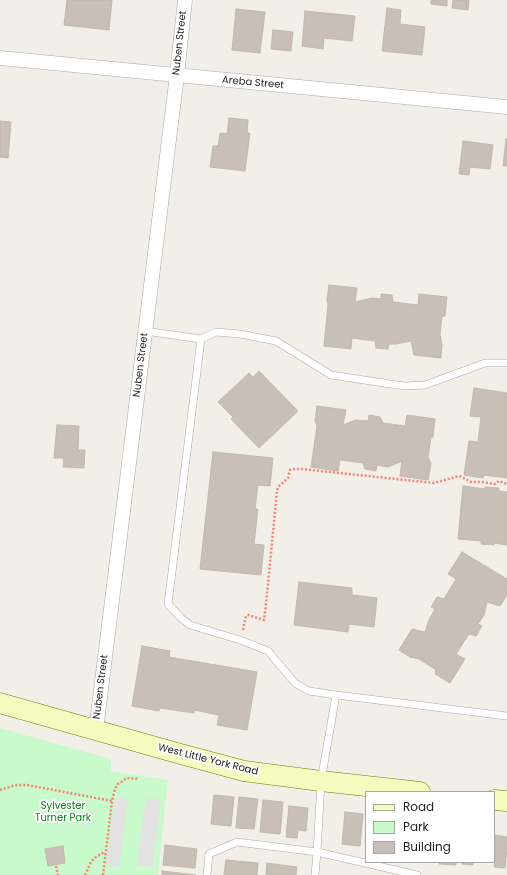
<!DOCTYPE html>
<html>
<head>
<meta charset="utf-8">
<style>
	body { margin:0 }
	#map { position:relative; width:507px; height:875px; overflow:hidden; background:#f2efe9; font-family:Poppins,sans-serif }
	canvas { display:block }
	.legend { position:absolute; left:365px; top:791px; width:130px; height:72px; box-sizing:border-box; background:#fff; border:1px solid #a7a7a7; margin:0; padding:5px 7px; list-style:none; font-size:12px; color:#222 }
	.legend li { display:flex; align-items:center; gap:8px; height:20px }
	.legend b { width:20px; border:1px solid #a7a7a7 }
</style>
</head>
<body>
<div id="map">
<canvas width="507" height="875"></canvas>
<ul class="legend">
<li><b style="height:5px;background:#f7fabf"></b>Road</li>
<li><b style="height:11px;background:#c8facc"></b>Park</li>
<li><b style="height:11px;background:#c7bfb8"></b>Building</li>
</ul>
</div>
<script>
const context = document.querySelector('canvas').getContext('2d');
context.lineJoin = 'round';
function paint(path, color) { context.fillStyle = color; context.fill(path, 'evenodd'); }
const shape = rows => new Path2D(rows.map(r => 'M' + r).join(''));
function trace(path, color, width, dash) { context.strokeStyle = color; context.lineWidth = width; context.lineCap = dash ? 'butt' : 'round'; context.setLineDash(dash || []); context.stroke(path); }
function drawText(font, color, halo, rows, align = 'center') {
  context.font = font + ' Poppins,sans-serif'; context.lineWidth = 3.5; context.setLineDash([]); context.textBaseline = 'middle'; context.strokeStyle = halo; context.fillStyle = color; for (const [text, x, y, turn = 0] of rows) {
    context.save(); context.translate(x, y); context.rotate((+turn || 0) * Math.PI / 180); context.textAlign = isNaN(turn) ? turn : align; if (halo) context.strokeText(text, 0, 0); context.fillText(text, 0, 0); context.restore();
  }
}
paint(shape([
	[0,728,111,759,111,771,168,780,158,875,0,875]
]), '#c8facc');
paint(shape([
	[115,797,128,800,119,867,106,864],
	[146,798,161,800,153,867,137,865]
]), '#e2e2e2');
const building = shape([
	[67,0,112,0,109,30,64,25,67,0],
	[431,0,447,0,447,6,431,4,431,0],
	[453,0,469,0,468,10,452,8,453,0],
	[387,8,401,10,400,24,425,27,422,55,382,51,387,8],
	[236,9,265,12,260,53,232,50,236,9],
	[305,11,355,16,352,41,324,38,323,49,302,46,305,11],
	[273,30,293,32,291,51,271,49,273,30],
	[229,118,248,120,247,133,250,133,245,171,210,167,213,146,218,146,220,133,227,134,229,118],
	[0,121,11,122,8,158,0,157,0,121],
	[506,139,507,139,507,166,503,166,506,139],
	[463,141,493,145,490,169,470,167,469,175,459,174,463,141],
	[329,285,357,288,355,302,372,298,381,299,381,294,392,295,393,302,418,305,419,294,447,297,445,316,442,317,440,334,442,344,441,358,414,355,411,341,396,344,389,344,388,349,376,348,375,341,352,338,351,349,324,346,328,304,327,300,329,285],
	[259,371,298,411,259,448,231,419,233,417,218,402,249,373,253,377,259,371],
	[474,388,507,393,507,478,484,475,483,478,464,475,469,441,478,442,481,417,470,416,474,388],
	[317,406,346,410,343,425,356,420,368,421,369,415,380,417,383,423,405,426,407,415,435,419,433,437,431,438,428,457,431,464,428,480,400,476,402,461,388,467,377,465,376,471,365,469,363,463,340,460,338,471,311,467,317,426,315,421,317,406],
	[57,425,79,426,78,450,85,450,84,468,63,467,64,458,54,458,57,425],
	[213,452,273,458,270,486,258,485,255,509,258,509,254,544,264,545,261,575,200,569,213,452],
	[463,486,485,489,485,487,499,488,499,491,507,492,507,545,494,543,494,545,481,544,481,541,458,539,463,486],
	[462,552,507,579,507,595,500,606,487,602,484,615,478,624,482,626,476,636,469,634,456,654,465,659,450,683,435,674,436,670,419,659,410,657,399,650,412,629,425,632,429,620,435,609,431,607,437,597,444,599,456,579,448,574,462,552],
	[299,582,352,588,352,595,377,598,374,627,349,624,348,632,294,625,299,582],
	[142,646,170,651,169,657,257,672,247,730,217,725,219,715,194,710,194,713,160,708,159,711,132,706,142,646],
	[214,795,234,797,231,826,211,824,214,795],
	[239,797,258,799,254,829,236,828,239,797],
	[263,800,283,802,280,834,260,832,263,800],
	[289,806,308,808,306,831,298,830,297,838,286,837,289,806],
	[345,812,363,814,360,846,342,844,345,812],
	[494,835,507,837,507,847,505,868,494,867,495,860,494,835],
	[165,845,197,849,195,868,163,865,165,845],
	[63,846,65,863,48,866,45,849,63,846],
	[226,860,258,863,257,875,224,875,226,860],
	[440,862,456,862,456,865,439,864,440,862],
	[462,862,473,862,473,865,462,864,462,862],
	[267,863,297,867,296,875,266,875,267,863],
	[162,871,196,875,162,875,162,871]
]);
paint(building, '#c7bfb8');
trace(building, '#c4b6ab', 1);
const lane = shape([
	[145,331,201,339],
	[336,695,309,691,295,683,268,651,240,640,190,625,181,618,168,604,201,339,216,332,240,334,276,341,331,375,404,386,425,385,485,363,507,363],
	[207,875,209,854,237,842,317,852,417,875],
	[315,875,317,852,321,781,336,695,507,716]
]);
const street = shape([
	[0,58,507,107],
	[96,730,177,75,185,0]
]);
const secondary = shape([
	[0,703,177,753,244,771,321,781,420,792],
	[494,800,507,801]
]);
trace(lane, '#a9a9a9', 8);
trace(street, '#a9a9a9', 15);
trace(secondary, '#707d05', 21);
trace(shape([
	[243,630,246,616,248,615,264,620,266,604,277,491,278,487,288,478,290,470,293,469,302,469,434,483,459,476,462,477,471,482,482,482,495,484,499,481,507,484],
	[0,790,15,785,27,785,112,801],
	[56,866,58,875],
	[85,875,91,862,96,857,101,854,105,852],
	[103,875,112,801,115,789,118,784,127,778,139,779]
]), '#fa8072', 2.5, [2, 2]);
trace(lane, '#fff', 7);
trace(street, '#fff', 14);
trace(secondary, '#f7fabf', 20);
drawText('10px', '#222', '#fff', [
	["Nuben Street",180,43,-84],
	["Areba Street",253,83,5],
	["Nuben Street",141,365,-83],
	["Nuben Street",101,687,-83],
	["West Little York Road",208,760,14]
]);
drawText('10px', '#0c8416', '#fff', [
	["Sylvester",63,806],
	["Turner Park",63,818]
]);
</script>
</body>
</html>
